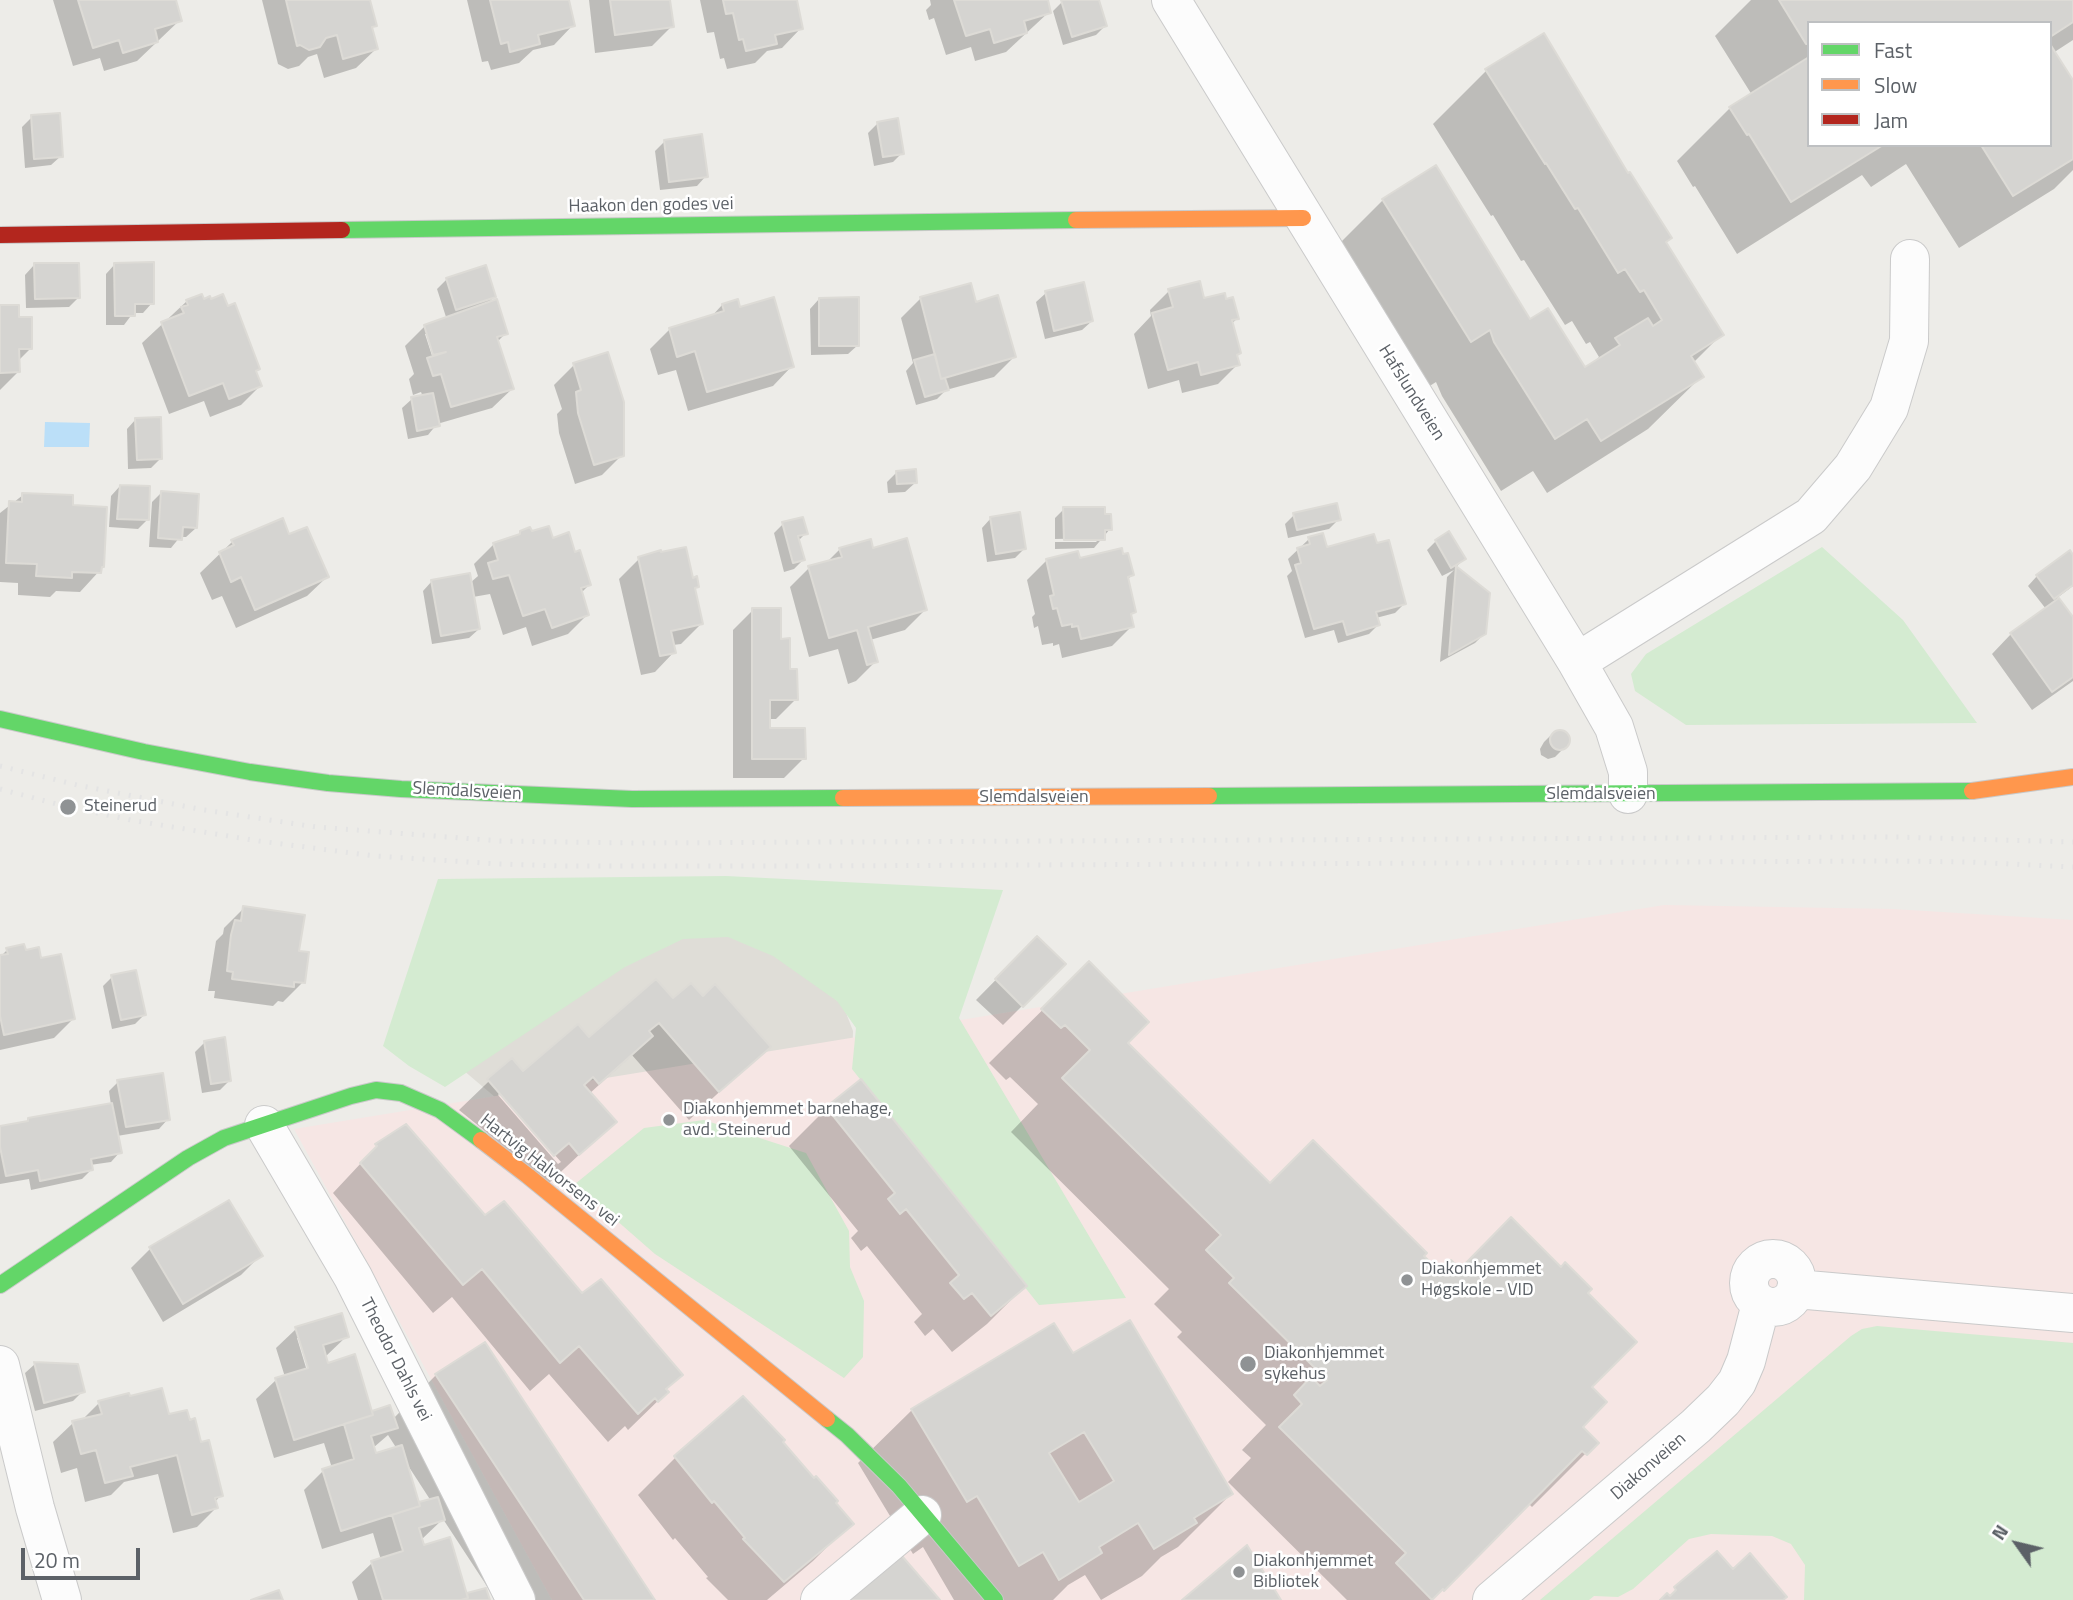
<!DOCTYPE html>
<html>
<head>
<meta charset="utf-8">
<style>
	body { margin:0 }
	#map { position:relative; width:2073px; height:1600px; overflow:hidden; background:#edece8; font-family:"Titillium Web",sans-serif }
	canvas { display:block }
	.legend { position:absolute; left:1807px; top:21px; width:245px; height:126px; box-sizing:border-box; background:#fff; border:2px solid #bec0c2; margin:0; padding:9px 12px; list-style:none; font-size:21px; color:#5c6167 }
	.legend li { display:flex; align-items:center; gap:14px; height:35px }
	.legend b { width:35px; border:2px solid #bec0c2 }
	.north { position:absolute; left:1982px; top:1509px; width:70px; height:70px; -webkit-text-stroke:5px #fff; paint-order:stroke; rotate:304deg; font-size:19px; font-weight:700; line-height:28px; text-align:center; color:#5c6167 }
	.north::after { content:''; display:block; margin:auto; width:24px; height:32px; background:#5c6167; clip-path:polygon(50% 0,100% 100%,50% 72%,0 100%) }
	.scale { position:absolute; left:21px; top:1548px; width:119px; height:32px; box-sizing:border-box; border:4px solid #5c6167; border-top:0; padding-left:9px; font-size:21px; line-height:24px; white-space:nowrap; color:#5c6167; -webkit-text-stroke:5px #fff; paint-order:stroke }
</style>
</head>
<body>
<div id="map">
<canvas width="2073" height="1600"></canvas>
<ul class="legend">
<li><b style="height:9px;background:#63d668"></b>Fast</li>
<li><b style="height:9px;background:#ff974d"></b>Slow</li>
<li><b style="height:9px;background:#b3261e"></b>Jam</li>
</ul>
<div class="north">N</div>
<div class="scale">20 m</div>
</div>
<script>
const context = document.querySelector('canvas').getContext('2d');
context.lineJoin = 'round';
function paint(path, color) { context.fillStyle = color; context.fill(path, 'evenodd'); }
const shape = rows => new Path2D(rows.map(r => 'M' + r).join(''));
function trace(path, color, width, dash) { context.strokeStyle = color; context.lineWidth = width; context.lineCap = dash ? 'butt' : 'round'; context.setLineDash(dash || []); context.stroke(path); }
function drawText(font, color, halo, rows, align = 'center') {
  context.font = font + ' "Titillium Web",sans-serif'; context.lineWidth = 5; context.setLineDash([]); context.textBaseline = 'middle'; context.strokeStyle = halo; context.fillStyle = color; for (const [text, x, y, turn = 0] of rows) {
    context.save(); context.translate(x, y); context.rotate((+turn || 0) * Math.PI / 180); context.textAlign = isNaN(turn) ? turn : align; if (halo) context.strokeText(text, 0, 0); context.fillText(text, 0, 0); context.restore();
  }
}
paint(shape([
	[726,916,843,1005,853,1031,852,1069,509,1109,423,1036]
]), '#dfddd7');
paint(shape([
	[1664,905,1893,909,2073,920,2073,1600,552,1600,294,1129]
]), '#f6e6e4');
paint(shape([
	[1822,547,1903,620,1977,723,1686,725,1635,691,1631,674,1646,654],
	[726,876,1003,890,959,1018,1126,1298,1039,1305,852,1069,856,1028,837,1001,773,956,728,937,683,939,625,967,445,1087,409,1066,383,1046,438,879],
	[704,1120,806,1153,849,1231,850,1267,864,1301,863,1357,844,1378,655,1254,575,1184,644,1128],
	[1877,1326,2073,1343,2073,1600,1804,1600,1805,1565,1791,1544,1772,1536,1711,1534,1689,1539,1633,1589,1618,1597,1594,1596,1589,1600,1540,1600,1851,1336,1862,1329]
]), '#d4ebd1');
paint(shape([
	[45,422,90,423,89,447,44,447]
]), '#bbdff8');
paint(shape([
	[53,0,174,0,180,20,137,61,104,71,100,58,73,66],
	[262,0,368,0,375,25,371,29,376,49,356,68,324,78,317,54,308,57,299,66,288,69,278,64],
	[467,0,567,0,573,25,554,45,533,50,519,63,491,70,488,61,482,62],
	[589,0,668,0,672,26,652,46,595,53],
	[700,0,795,0,801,28,782,48,767,51,755,63,727,69,724,58,720,59,714,32,707,33],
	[930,0,1046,0,1049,12,1006,52,975,61,971,47,946,55,934,18,929,20,926,10,931,5],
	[1068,0,1098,0,1105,26,1096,35,1063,45,1053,11,1062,2],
	[1751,0,2073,0,2073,40,2053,53,2073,83,2073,170,2054,189,1959,248,1906,164,1871,187,1862,175,1737,254,1695,186,1693,187,1677,161,1730,108,1752,95,1715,36],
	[1809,23,2050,23,2050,145,1809,145],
	[1486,71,1722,334,1693,363,1702,376,1648,429,1547,493,1533,471,1501,491,1442,396,1436,382,1417,394,1330,253,1383,200,1585,370,1599,357,1590,342,1586,344,1572,321,1565,325,1524,260,1521,261,1493,215,1491,216,1433,124],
	[32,117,61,156,51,165,25,168,22,127],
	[878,123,902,153,893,162,874,166,868,133],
	[665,141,706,176,697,186,660,190,655,151],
	[115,264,152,303,143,313,133,313,124,325,106,325,106,274],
	[34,265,78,298,69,307,26,308,25,275],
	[447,279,494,297,487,304,506,333,497,342,512,389,492,408,437,424,428,435,408,439,402,408,412,399,423,397,421,392,413,395,409,379,414,374,405,346,425,326,446,317,437,289],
	[425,334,429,334,435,356,446,349,449,354,435,365],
	[1169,291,1203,301,1237,319,1231,324,1238,364,1218,384,1182,393,1179,380,1148,389,1134,334,1151,316,1150,310],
	[1046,293,1092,321,1082,330,1045,339,1036,302],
	[921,298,975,304,1014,357,994,377,946,390,937,399,916,405,906,371,913,363,901,318],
	[819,299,858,345,848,354,811,355,810,309],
	[187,301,255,371,260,386,241,405,210,417,204,401,169,414,142,343],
	[722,305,739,309,792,366,773,386,688,411,676,370,658,375,650,349,670,329,711,317],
	[0,307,17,319,31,348,18,361,18,372,0,390],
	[574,365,622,455,602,475,575,484,559,433,557,414,562,409,554,385],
	[136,419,160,459,151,468,128,469,127,429],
	[897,472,915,483,905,492,888,493,887,482],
	[120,486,147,520,138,529,109,527,111,496],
	[161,493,196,528,186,537,180,537,171,548,149,547,152,502],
	[23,495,71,506,103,567,80,592,56,591,50,597,18,595,18,583,0,582,0,513],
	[1064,509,1110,529,1094,548,1055,549,1055,518],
	[1100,538,1096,542,1055,542,1055,539],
	[1294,515,1339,519,1329,529,1288,538,1285,524],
	[991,518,1024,549,1015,558,987,562,982,528],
	[783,524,806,533,798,541,803,560,794,569,784,572,774,533],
	[521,533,531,533,551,540,574,555,589,585,580,594,587,615,568,634,532,646,526,627,503,635,490,594,473,597,479,629,469,638,432,644,423,591,432,581,470,583,478,576,474,564,493,545,517,537],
	[288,537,327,577,307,596,236,628,222,596,212,600,200,573,232,542],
	[1309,539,1326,549,1376,545,1404,604,1395,613,1376,618,1378,625,1369,634,1338,643,1334,630,1305,638,1287,576,1292,571,1288,559],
	[1436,541,1464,559,1455,568,1488,594,1485,633,1475,643,1440,662,1447,577,1454,570,1442,576,1427,550],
	[840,549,872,550,925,610,905,630,870,640,876,661,856,681,848,684,838,649,809,657,790,587,809,568,826,563],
	[2073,558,2073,586,2057,598,2073,620,2073,681,2032,710,1992,654,2011,634,2046,609,2028,586,2037,576],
	[639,559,691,580,697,586,694,590,701,624,681,644,673,645,674,652,655,672,641,675,619,579],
	[1047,560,1079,560,1132,575,1127,580,1134,612,1129,617,1132,626,1112,646,1062,658,1059,644,1053,646,1053,643,1042,645,1038,626,1034,628,1032,617,1035,614,1027,580],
	[753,610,779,641,796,699,776,719,768,719,768,730,804,758,784,778,733,778,733,630],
	[1561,731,1567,735,1569,741,1565,747,1555,757,1548,759,1541,755,1540,749,1544,742,1554,732],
	[244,908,297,952,303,982,283,1002,278,1001,273,1006,214,998,215,991,208,991,216,941,223,934,224,928],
	[1037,938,1064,964,1003,1025,976,1000],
	[7,950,24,952,40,960,73,1019,54,1038,0,1050,0,957],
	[1089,964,1126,1043,1269,1186,1421,1256,1440,1274,1459,1271,1586,1293,1590,1387,1580,1427,1596,1443,1532,1507,1528,1503,1432,1600,1347,1600,1228,1482,1251,1458,1242,1450,1266,1425,1177,1337,1182,1332,1154,1304,1169,1289,1011,1132,1038,1104,1010,1077,1006,1080,989,1063],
	[112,977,144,1015,135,1024,112,1029,103,986],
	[702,999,768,1047,689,1120,632,1055,589,1094,614,1122,549,1183,459,1110,511,1060,523,1074,589,1039],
	[500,1092,561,1162,558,1164,498,1095],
	[205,1042,230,1080,220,1090,202,1093,195,1052],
	[118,1082,168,1119,159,1129,117,1136,120,1152,111,1162,90,1165,91,1170,82,1179,31,1190,29,1179,0,1184,0,1128,25,1123,28,1120,111,1105,109,1091],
	[827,1108,1025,1286,987,1324,952,1352,933,1329,925,1336,914,1322,922,1314,867,1246,861,1251,851,1238,858,1231,789,1146],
	[406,1126,485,1218,681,1375,665,1390,667,1392,628,1430,625,1426,608,1442,549,1374,530,1391,452,1297,433,1313,333,1193,377,1146],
	[150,1249,261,1255,241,1275,163,1322,131,1268],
	[1054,1325,1072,1356,1231,1494,1178,1547,1161,1557,1142,1576,1101,1600,1085,1575,1068,1585,1053,1600,954,1600,923,1547,913,1554,858,1463,912,1410],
	[296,1329,347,1336,325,1357,327,1365,371,1413,389,1407,393,1419,436,1375,653,1600,496,1600,443,1519,421,1540,423,1547,466,1596,485,1590,488,1600,358,1600,352,1582,372,1563,381,1560,373,1533,322,1549,304,1490,323,1471,332,1468,324,1443,274,1458,256,1399,276,1380,285,1377,276,1348],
	[297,1338,301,1338,310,1370,307,1371],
	[388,1435,397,1449,375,1455,373,1448],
	[407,1464,431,1501,418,1504],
	[35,1364,83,1391,73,1401,35,1411,25,1373],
	[99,1403,167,1416,200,1444,221,1495,215,1502,216,1508,197,1527,173,1533,158,1474,124,1482,111,1495,85,1502,77,1468,61,1473,53,1442,73,1423,81,1421],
	[780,1442,851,1523,813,1561,767,1600,728,1600,706,1578,708,1577,675,1538,673,1540,638,1495,676,1457]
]), '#0003');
const building = shape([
	[78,0,176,0,182,21,155,29,158,42,123,53,119,40,93,48,78,0],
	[286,0,370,0,377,26,372,27,378,49,343,59,337,35,326,38,320,47,309,50,300,45,297,46,286,0],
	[490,0,569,0,575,26,538,35,540,44,510,52,508,42,501,44,490,0],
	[610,0,670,0,674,27,615,35,610,0],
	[723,0,797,0,803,29,775,35,777,44,746,51,743,39,739,40,733,13,726,14,723,0],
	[954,0,1048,0,1051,13,1024,21,1027,33,994,43,990,29,966,36,954,0],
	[1061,0,1099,0,1107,26,1072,37,1061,0],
	[1779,0,2073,0,2073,22,2050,37,2050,23,1809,23,1809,44,1806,44,1779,0],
	[1544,33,1628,173,1630,172,1672,238,1666,242,1724,335,1691,356,1704,377,1601,441,1587,419,1555,439,1494,342,1490,330,1471,342,1382,199,1436,165,1530,319,1548,308,1585,367,1620,345,1615,338,1648,318,1653,326,1662,320,1644,290,1640,292,1625,269,1618,273,1578,208,1575,209,1546,163,1545,164,1485,69,1544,33],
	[2050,44,2073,80,2073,159,2013,196,1981,145,2050,145,2050,44],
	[1809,57,1809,145,1883,145,1791,202,1749,134,1747,135,1729,107,1809,57],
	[60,113,63,157,34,159,31,115,60,113],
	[898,118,904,154,883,157,877,122,898,118],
	[702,134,708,177,669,182,664,140,702,134],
	[154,262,154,304,135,304,135,316,115,316,114,263,154,262],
	[34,263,79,263,80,298,35,299,34,263],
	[486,265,496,297,456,310,446,278,486,265],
	[1200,281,1204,298,1225,293,1226,299,1233,297,1239,319,1232,320,1241,353,1237,355,1240,365,1201,375,1198,362,1168,370,1152,313,1173,307,1168,289,1200,281],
	[1084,282,1093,321,1054,331,1045,291,1084,282],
	[971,283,976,302,998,295,1016,357,941,379,920,297,971,283],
	[202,294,204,299,210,296,211,299,223,294,228,306,235,303,260,369,256,371,262,386,229,399,223,383,189,396,161,322,184,313,181,307,188,305,186,300,202,294],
	[774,297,794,367,707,392,695,351,677,357,669,328,724,311,722,304,738,299,740,307,774,297],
	[859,297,859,346,819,346,819,298,859,297],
	[497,299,508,334,497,337,514,389,451,407,441,374,433,376,427,358,446,352,433,355,424,325,497,299],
	[0,305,19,305,19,317,32,317,32,349,19,349,20,372,0,373,0,305],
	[608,352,624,402,624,456,594,465,578,413,576,392,581,390,573,363,608,352],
	[935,354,941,379,945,378,949,390,925,397,914,360,935,354],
	[433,393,440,426,417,431,411,397,433,393],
	[161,417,162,459,137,460,135,418,161,417],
	[916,469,917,483,897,484,896,471,916,469],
	[120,485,150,486,149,520,117,519,120,485],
	[161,491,199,494,197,528,183,527,182,540,158,538,161,491],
	[22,493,73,495,73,505,107,507,104,567,102,567,101,573,72,572,72,578,36,576,37,564,6,563,9,501,22,502,22,493],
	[1337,503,1341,520,1297,530,1293,513,1337,503],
	[1063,507,1105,507,1105,514,1111,514,1112,530,1105,530,1105,540,1064,540,1063,507],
	[1020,512,1026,549,996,554,990,517,1020,512],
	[803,517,808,534,798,536,805,560,793,563,782,522,803,517],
	[283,518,289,534,307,527,329,577,255,610,241,577,231,582,219,552,234,545,231,540,283,518],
	[549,526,553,538,569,532,575,552,580,550,591,585,581,588,589,615,552,628,545,609,523,616,509,575,493,579,488,563,498,560,493,543,520,534,520,531,530,527,532,531,549,526],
	[1449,531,1466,559,1451,568,1435,540,1449,531],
	[1323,533,1327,547,1374,534,1377,543,1389,540,1406,604,1376,612,1380,625,1347,635,1343,621,1314,629,1295,565,1301,563,1297,548,1310,544,1308,537,1323,533],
	[907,538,927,610,868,627,878,662,867,665,857,630,829,638,808,566,842,557,839,548,871,539,873,548,907,538],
	[686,547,693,578,697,576,699,587,695,588,703,624,671,631,676,653,660,656,638,557,661,550,661,552,686,547],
	[1122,548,1123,554,1128,553,1134,575,1128,577,1136,612,1131,614,1134,627,1081,639,1078,626,1072,627,1072,624,1062,626,1057,608,1053,609,1050,596,1054,595,1046,559,1078,551,1080,558,1122,548],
	[2070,550,2073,555,2073,585,2054,599,2036,575,2070,550],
	[1456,566,1490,593,1486,634,1449,655,1456,566],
	[470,573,480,629,441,636,431,580,470,573],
	[2059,598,2073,617,2073,677,2052,692,2010,633,2059,598],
	[752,608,781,608,781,639,790,638,790,669,797,669,798,700,770,700,770,728,805,728,806,759,752,759,752,608],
	'1550 740a10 10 0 1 1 20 0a10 10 0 1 1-20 0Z',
	[243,906,305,915,299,951,309,952,305,983,294,982,294,987,232,979,233,972,227,971,231,935,235,920,241,921,243,906],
	[1037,936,1066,964,1023,1007,995,979,1037,936],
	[24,944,26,950,39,947,41,958,61,954,75,1019,4,1035,0,1016,0,955,8,954,6,948,24,944],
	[1089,961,1149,1022,1128,1043,1270,1183,1313,1140,1427,1253,1424,1256,1440,1272,1451,1260,1460,1269,1511,1217,1561,1267,1565,1262,1592,1289,1588,1293,1637,1342,1592,1387,1607,1402,1583,1427,1599,1443,1587,1455,1582,1451,1444,1591,1443,1589,1432,1600,1396,1563,1406,1553,1279,1427,1302,1404,1294,1395,1311,1377,1320,1386,1327,1380,1229,1283,1234,1278,1206,1250,1221,1235,1062,1078,1090,1050,1065,1025,1061,1028,1041,1009,1089,961],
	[136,970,146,1015,121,1020,111,975,136,970],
	[656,979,673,998,691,983,703,996,715,984,771,1047,719,1092,659,1023,649,1031,653,1036,599,1084,593,1077,584,1085,617,1122,579,1155,569,1143,554,1156,487,1079,512,1058,523,1071,578,1024,589,1037,656,979],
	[225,1037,231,1081,211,1084,204,1041,225,1037],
	[163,1073,170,1120,126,1127,117,1080,163,1073],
	[861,1079,1027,1286,991,1316,972,1293,964,1299,950,1283,959,1275,906,1209,900,1214,888,1199,895,1193,826,1107,861,1079],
	[112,1103,122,1153,91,1159,93,1170,40,1181,38,1170,6,1176,0,1147,0,1126,28,1121,28,1118,112,1103],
	[406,1124,485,1215,504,1201,582,1293,601,1279,683,1375,666,1389,669,1392,658,1402,655,1398,638,1414,579,1346,560,1363,482,1269,463,1285,360,1163,377,1146,375,1144,406,1124],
	[229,1200,263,1256,183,1304,149,1247,229,1200],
	[342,1313,349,1337,323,1345,328,1363,355,1354,373,1415,294,1440,275,1378,308,1368,295,1327,342,1313],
	[1130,1320,1233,1494,1194,1518,1197,1523,1154,1549,1138,1523,1099,1547,1102,1553,1059,1580,1043,1552,1019,1566,977,1496,967,1502,911,1409,1054,1323,1073,1353,1130,1320],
	[1084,1432,1114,1481,1079,1502,1049,1453,1084,1432],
	[485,1342,655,1600,584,1600,435,1374,485,1342],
	[34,1362,78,1364,85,1392,44,1403,34,1362],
	[162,1388,169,1414,187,1410,190,1420,195,1418,201,1442,209,1440,223,1496,215,1498,218,1508,192,1515,177,1455,130,1467,133,1476,105,1483,96,1450,81,1454,72,1421,102,1414,98,1401,129,1393,130,1396,162,1388],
	[743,1396,785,1440,783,1442,814,1478,816,1476,838,1501,836,1503,854,1524,784,1582,743,1539,745,1538,714,1501,712,1503,674,1456,743,1396],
	[390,1405,398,1428,371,1436,376,1453,402,1445,420,1506,341,1531,322,1469,354,1459,344,1424,373,1415,372,1411,390,1405],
	[438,1497,445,1520,419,1528,424,1545,450,1537,468,1598,461,1600,383,1600,371,1561,403,1551,392,1515,420,1506,419,1502,438,1497],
	[1247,1545,1281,1600,1182,1600,1247,1545],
	[1717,1551,1733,1569,1750,1553,1787,1597,1783,1600,1660,1600,1667,1593,1670,1596,1676,1590,1674,1587,1717,1551],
	[902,1556,940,1600,850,1600,853,1597,851,1595,902,1556],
	[486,1588,490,1600,461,1600,468,1598,467,1593,486,1588],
	[279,1590,283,1600,251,1600,279,1590]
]);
paint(building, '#d5d4d1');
trace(building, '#dddbd6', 2);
const street = shape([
	[1171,0,1577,662,1614,727,1628,772,1628,794],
	[1577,662,1811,516,1853,467,1889,408,1909,341,1910,259],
	[264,1125,353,1277,516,1600],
	'1749 1283a24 24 0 1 1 48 0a24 24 0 1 1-48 0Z',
	[1796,1289,2073,1313],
	[0,1365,35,1508,62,1600],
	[820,1600,922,1515],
	[1492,1600,1696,1426,1723,1400,1737,1382,1746,1361,1761,1304]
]);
const fast = shape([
	[342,230,1076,220],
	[0,719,144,752,250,772,328,783,401,789,632,799,843,798],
	[1209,796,1972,791],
	[0,1285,188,1158,224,1138,351,1096,376,1090,401,1093,440,1110,481,1140],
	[827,1419,847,1435,899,1486,995,1600]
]);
const slow = shape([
	[1076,220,1303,218],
	[1972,791,2073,777],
	[843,798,1209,796],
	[481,1140,528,1176,827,1419]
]);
const jam = shape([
	[0,235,342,230]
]);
trace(street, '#cacaca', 40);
trace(fast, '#c9c9c9', 18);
trace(slow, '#c9c9c9', 18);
trace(jam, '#c9c9c9', 18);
trace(street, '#fcfcfc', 38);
trace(fast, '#63d668', 16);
trace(slow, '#ff974d', 16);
trace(jam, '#b3261e', 16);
trace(shape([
	[0,766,77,785,204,810,316,827,501,841,632,843,1895,837,2073,842],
	[0,789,68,807,136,821,259,841,375,856,499,864,562,866,805,866,1895,861,1968,862,2073,867]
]), '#e4e4e4', 5, [2, 9]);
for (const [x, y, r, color] of [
	[68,807,9,"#8f9294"],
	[669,1120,7,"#8f9294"],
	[1407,1280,7,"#8f9294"],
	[1248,1364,9,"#8f9294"],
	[1239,1572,7,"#8f9294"]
]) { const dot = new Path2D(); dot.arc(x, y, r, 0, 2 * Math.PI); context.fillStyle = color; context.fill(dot); trace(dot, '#fff', 2.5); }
drawText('18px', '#5c6167', '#fff', [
	["Haakon den godes vei",651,206,-1],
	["Hafslundveien",1411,393,58],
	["Slemdalsveien",467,792,3],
	["Slemdalsveien",1601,795],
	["Slemdalsveien",1034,798],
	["Hartvig Halvorsens vei",549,1171,38],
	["Theodor Dahls vei",395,1360,63],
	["Diakonveien",1649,1467,-41]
]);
drawText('18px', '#5c6167', '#fff', [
	["Steinerud",84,807],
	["Diakonhjemmet barnehage,",683,1110],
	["avd. Steinerud",683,1131],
	["Diakonhjemmet",1421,1270],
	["Høgskole - VID",1421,1291],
	["Diakonhjemmet",1264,1354],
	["sykehus",1264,1375],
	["Diakonhjemmet",1253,1562],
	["Bibliotek",1253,1583]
], 'left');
</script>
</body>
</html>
